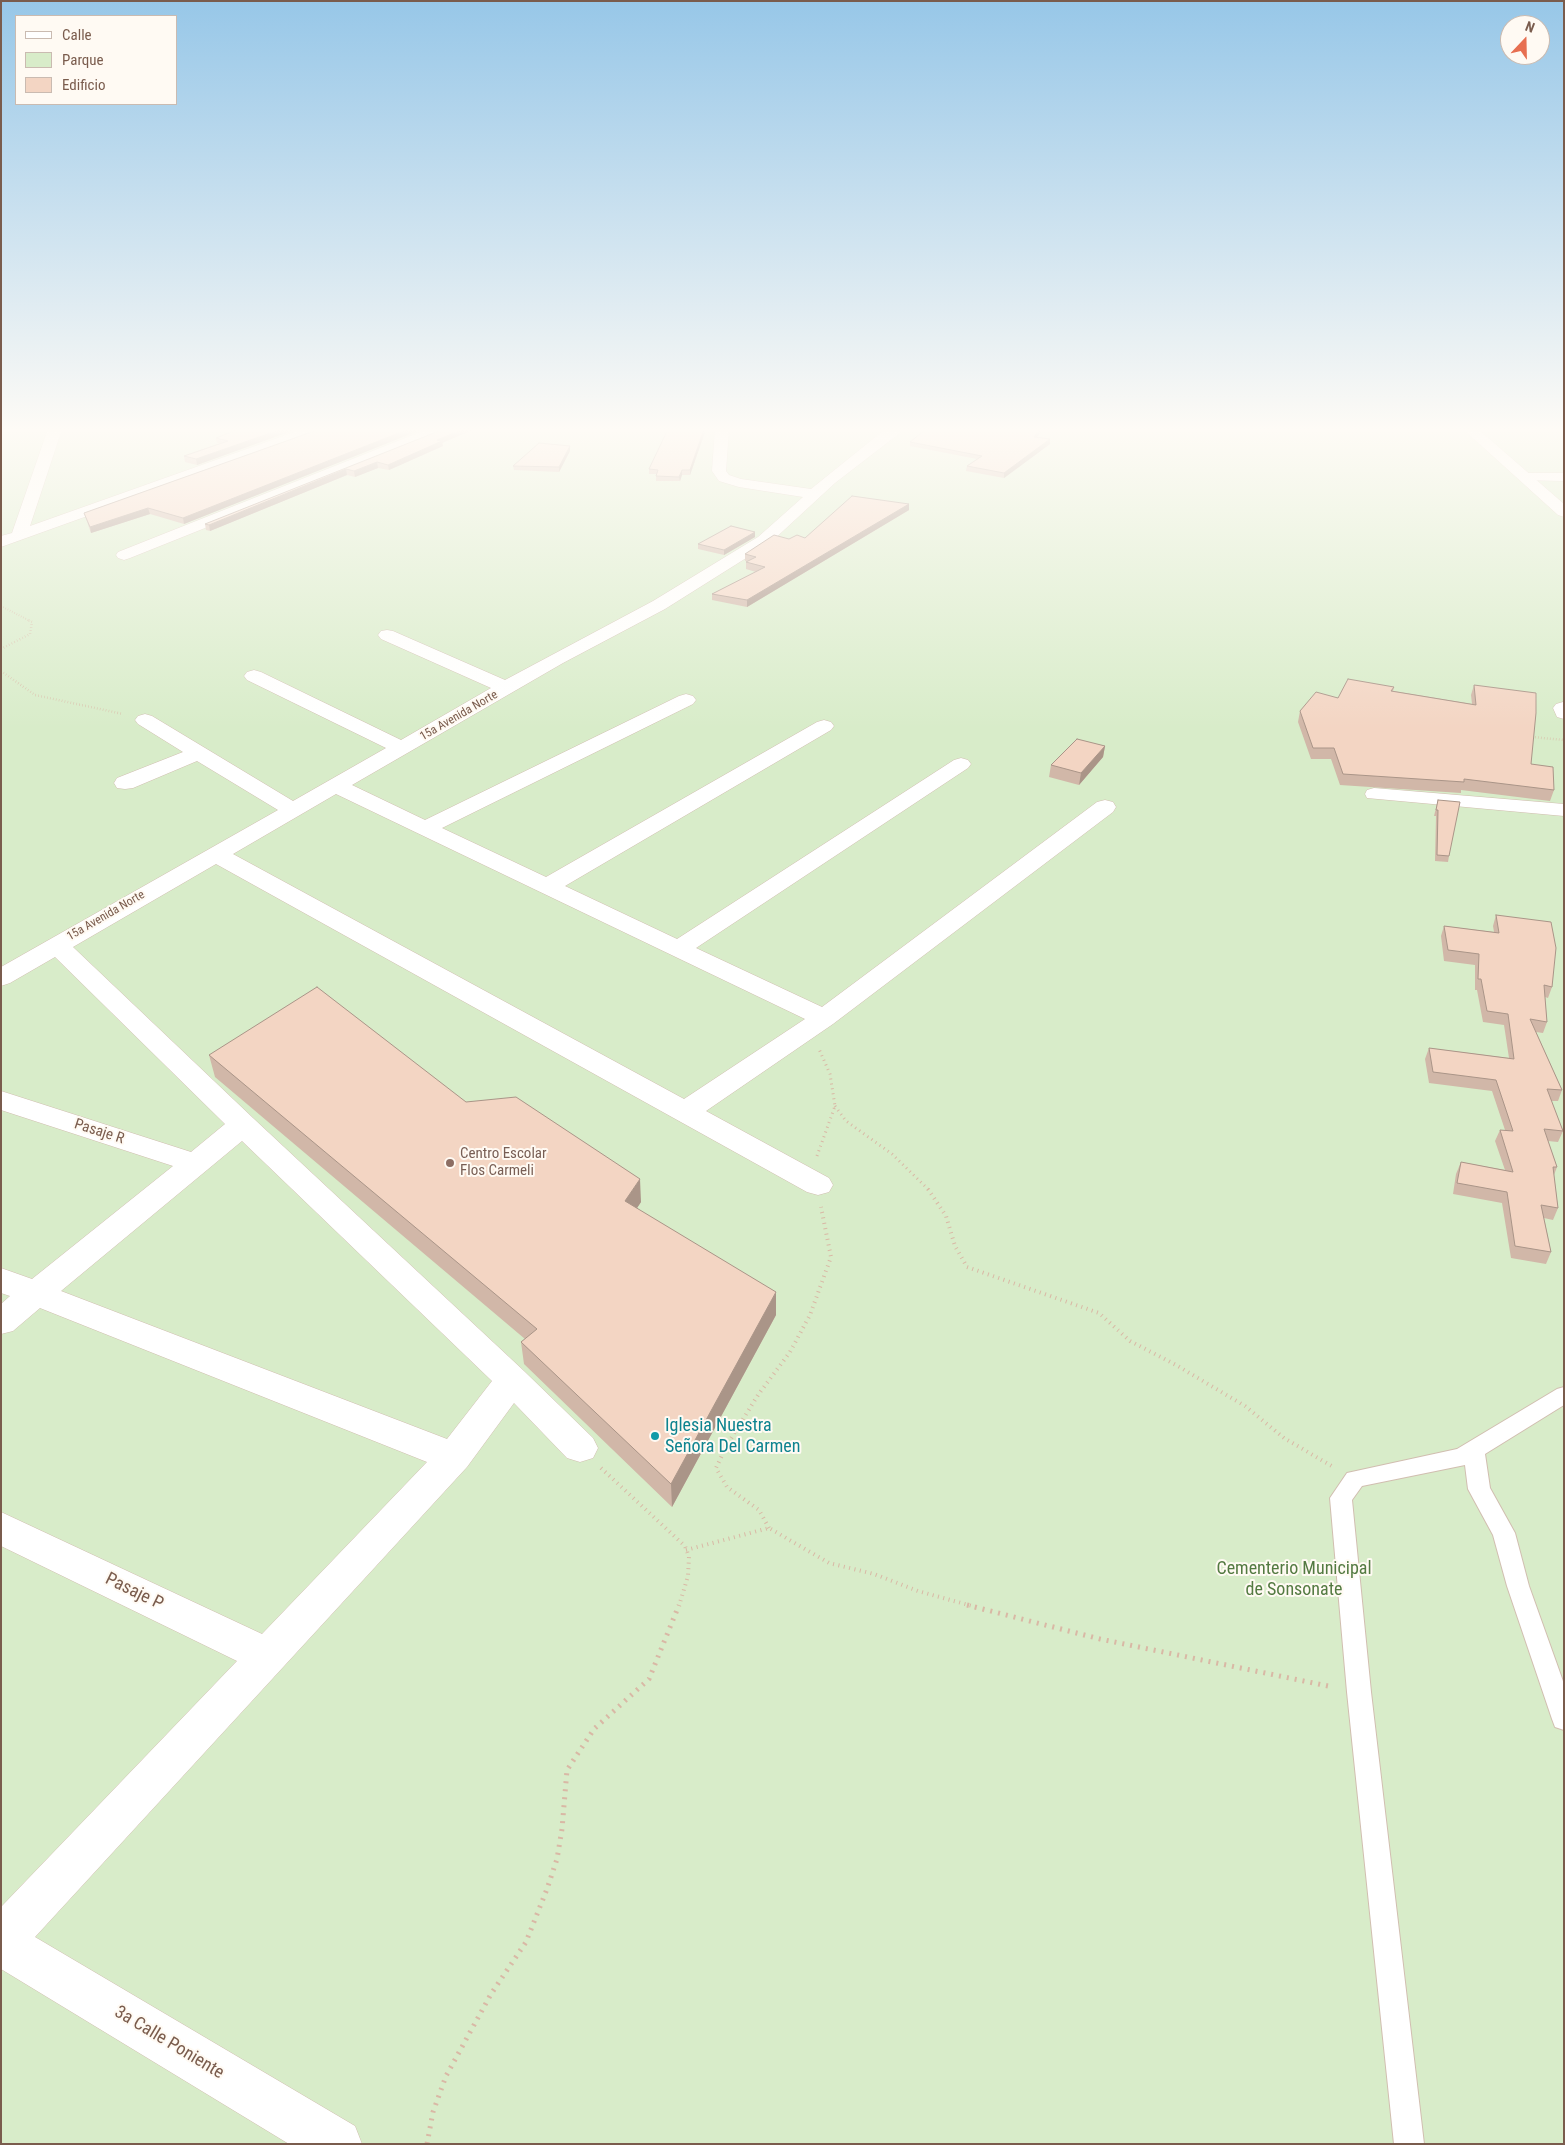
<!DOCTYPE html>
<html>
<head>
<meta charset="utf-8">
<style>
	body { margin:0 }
	#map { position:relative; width:1565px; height:2145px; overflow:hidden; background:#fdf6ec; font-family:"Roboto Condensed",sans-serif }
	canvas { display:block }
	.frame { position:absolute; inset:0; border:2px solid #7a5c4d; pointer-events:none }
	.legend { position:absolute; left:15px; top:15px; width:162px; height:90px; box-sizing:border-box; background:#fffaf3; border:1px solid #cabbb1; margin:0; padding:6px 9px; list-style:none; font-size:15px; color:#7a5c4d }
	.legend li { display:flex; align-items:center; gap:10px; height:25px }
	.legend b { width:25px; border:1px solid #cabbb1 }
	.north { position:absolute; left:1500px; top:15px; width:50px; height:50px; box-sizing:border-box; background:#fffaf3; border:1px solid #cabbb1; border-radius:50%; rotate:21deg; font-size:14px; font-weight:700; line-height:20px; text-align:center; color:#7a5c4d }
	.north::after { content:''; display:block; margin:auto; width:18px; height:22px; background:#e76f51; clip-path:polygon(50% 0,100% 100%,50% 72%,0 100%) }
</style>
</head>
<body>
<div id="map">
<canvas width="1565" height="2145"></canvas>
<div class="frame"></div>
<ul class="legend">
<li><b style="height:6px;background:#fff"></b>Calle</li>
<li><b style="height:14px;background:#d8ecc9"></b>Parque</li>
<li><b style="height:14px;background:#f3d5c3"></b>Edificio</li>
</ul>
<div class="north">N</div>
</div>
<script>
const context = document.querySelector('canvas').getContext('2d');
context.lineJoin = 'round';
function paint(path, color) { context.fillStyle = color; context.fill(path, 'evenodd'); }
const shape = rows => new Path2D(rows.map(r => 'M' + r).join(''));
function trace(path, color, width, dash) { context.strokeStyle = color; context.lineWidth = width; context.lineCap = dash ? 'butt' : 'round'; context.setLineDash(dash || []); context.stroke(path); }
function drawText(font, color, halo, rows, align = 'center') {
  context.font = font + ' "Roboto Condensed",sans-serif'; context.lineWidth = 4; context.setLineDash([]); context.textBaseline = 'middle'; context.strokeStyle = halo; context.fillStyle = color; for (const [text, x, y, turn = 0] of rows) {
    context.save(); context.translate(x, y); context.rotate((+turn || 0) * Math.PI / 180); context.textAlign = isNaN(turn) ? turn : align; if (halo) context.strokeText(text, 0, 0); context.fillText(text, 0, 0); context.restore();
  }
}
paint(shape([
	[1,429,1564,429,1564,2144,1,2144]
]), '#d8ecc9');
const service = shape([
	[1564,1387,1564,1405,1485,1454,1490,1488,1515,1533,1529,1586,1564,1684,1564,1730,1555,1727,1552,1719,1507,1586,1493,1535,1468,1489,1465,1465,1362,1486,1352,1500,1371,1692,1424,2144,1394,2144,1347,1692,1330,1498,1347,1473,1457,1449,1557,1389,1564,1387]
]);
const pedestrian = shape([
	[1374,788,1564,804,1564,816,1367,798,1365,794,1367,790,1374,788]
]);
const minor = shape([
	[48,429,62,429,30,526,303,429,323,429,321,432,1,547,1,536,12,533,48,429],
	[428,429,447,429,445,432,130,558,124,560,118,558,116,555,118,552,428,429],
	[715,429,729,429,726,471,729,475,741,479,811,489,878,435,888,429,905,429,835,483,770,543,665,609,563,663,352,785,425,820,679,696,686,694,693,696,696,700,693,704,442,828,546,877,817,722,824,720,831,722,834,726,831,730,565,886,677,939,954,760,961,758,968,760,971,764,968,768,696,948,822,1007,1097,802,1105,800,1113,802,1116,807,1113,812,833,1024,706,1111,829,1178,833,1185,829,1192,818,1195,807,1192,216,864,73,947,253,1118,524,1371,593,1438,598,1448,593,1458,580,1462,567,1458,514,1403,467,1467,35,1937,355,2126,362,2144,289,2144,1,1969,1,1907,237,1661,1,1546,1,1512,262,1634,427,1462,40,1308,13,1331,1,1334,1,1304,10,1296,1,1293,1,1268,32,1279,173,1166,1,1110,1,1091,191,1152,225,1124,55,957,10,983,1,986,1,967,278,810,197,761,133,788,125,789,117,788,114,783,117,778,183,752,138,724,135,720,138,716,145,714,152,716,293,801,386,748,247,680,244,676,247,672,254,670,261,672,401,740,491,688,381,639,378,635,381,631,387,630,393,631,505,680,653,601,758,537,803,497,739,487,719,481,712,471,715,429],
	[336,794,805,1019,684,1099,233,854,336,794],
	[242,1141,492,1381,447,1439,61,1291,242,1141],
	[1525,473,1564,473,1564,481,1520,480,1518,477,1520,474,1525,473],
	[1563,702,1564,702,1564,719,1557,717,1553,708,1556,704,1563,702]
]);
const secondary = shape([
	[1463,429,1478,429,1564,504,1564,517,1558,515,1463,429]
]);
trace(service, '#d1beb0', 2);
trace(pedestrian, '#d1beb0', 1);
trace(minor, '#d1beb0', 1);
trace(secondary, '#d6c0b0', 1);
trace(shape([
	[1,606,30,621]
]), '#d9b8a5', 2, [0.5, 2]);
trace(shape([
	[1,649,30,634,32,622,28,620],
	[1,671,35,695,123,714],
	[1532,737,1564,740]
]), '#d9b8a5', 2.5, [0.5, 2.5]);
trace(shape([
	[835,1106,846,1121,892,1154,929,1190],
	[817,1156,835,1106,830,1074,819,1049]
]), '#d9b8a5', 3, [1, 4]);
trace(shape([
	[928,1189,946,1216,955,1246,967,1267,1099,1313,1130,1341,1176,1365,1245,1406,1284,1438,1335,1468],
	[601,1468,685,1546,689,1557,688,1576,679,1606],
	[769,1528,759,1510,727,1487,716,1468,727,1445,758,1395,790,1352,810,1315,831,1257,821,1207],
	[686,1550,769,1528,829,1563,874,1574,918,1591,972,1606]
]), '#d9b8a5', 4, [1, 4.5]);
trace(shape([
	[967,1605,1100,1639,1333,1687],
	[427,2144,433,2112,446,2076,491,1994,526,1942,547,1889,557,1859,562,1829,567,1770,594,1729,649,1679,679,1605]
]), '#d9b8a5', 5, [2, 6]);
paint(service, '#fff');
paint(pedestrian, '#fff');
paint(minor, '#fff');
paint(secondary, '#fff');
paint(shape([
	[297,429,197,465,185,462,184,456,220,443,217,443,216,438],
	[320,429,423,429,184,524,150,514,91,533,84,513],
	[444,429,443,446,389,470,378,468,355,477,347,475,210,531,206,530,205,524],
	[668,429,706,429,690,475,682,475,680,481,656,481,656,476,657,474,649,474,649,469],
	[926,429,1043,429,1037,437,1050,439,1050,444,1004,478,966,471,967,466,977,459,910,446,910,442],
	[570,451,559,472,514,470,513,466],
	[909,504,909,510,747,607,712,600,712,594,756,572,746,569,746,562,748,561,745,561,745,554,789,539,805,538],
	[755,532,755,537,724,555,698,549,698,544],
	[1474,685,1531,764,1554,790,1550,801,1461,790,1461,793,1340,785,1331,759,1311,759,1298,722,1300,711,1338,698,1394,687,1393,691,1472,704,1471,695],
	[1105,746,1103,757,1079,785,1049,777,1051,765],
	[1438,800,1449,856,1448,862,1435,861,1436,816,1434,816],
	[1496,915,1552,987,1548,998,1545,997,1547,1022,1543,1033,1536,1032,1562,1090,1558,1101,1551,1101,1563,1131,1558,1142,1548,1141,1557,1167,1554,1175,1558,1208,1553,1220,1544,1218,1551,1252,1546,1264,1511,1258,1502,1203,1453,1194,1456,1174,1461,1162,1505,1170,1495,1141,1500,1130,1505,1130,1492,1091,1429,1083,1425,1059,1429,1048,1509,1058,1504,1025,1483,1022,1477,990,1475,990,1475,965,1444,961,1441,936,1444,926,1494,932,1493,926],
	[209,1055,466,1102,641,1202,637,1208,776,1315,672,1507,524,1364,521,1342,525,1339,215,1077]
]), '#d1b7a8');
paint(shape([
	[282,429,297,429,197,465,196,459],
	[409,429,423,429,184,524,183,518],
	[463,429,475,429,442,443,443,446,389,470,388,465,437,440],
	[704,429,706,429,690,475,690,470],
	[1040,429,1043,429,1034,441,1034,437],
	[1050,439,1050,444,1004,478,1004,473],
	[570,446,570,451,559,472,559,467],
	[377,462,378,468,355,477,354,471],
	[346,469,347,475,210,531,209,525],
	[682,470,682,475,680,481,679,477],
	[909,504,909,510,747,607,747,600],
	[148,508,150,514,91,533,90,527],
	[755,532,755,537,724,555,724,550],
	[1105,746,1103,757,1079,785,1081,773],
	[640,1179,641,1202,627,1223,625,1201],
	[776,1292,776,1315,672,1507,671,1484]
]), '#aa9588');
const building = shape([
	[239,429,282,429,196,459,184,456,228,441,216,438,239,429],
	[320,429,409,429,183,518,148,508,90,527,84,513,320,429],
	[444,429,463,429,437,440,442,441,388,465,377,462,354,471,346,469,209,525,205,524,444,429],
	[668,429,704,429,690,470,682,470,679,477,656,476,658,470,649,469,668,429],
	[926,429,1040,429,1034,437,1050,439,1004,473,967,466,982,456,910,442,926,429],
	[539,443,570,446,559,467,513,466,539,443],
	[852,496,909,504,747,600,712,594,765,567,746,562,756,557,745,554,774,535,789,539,797,535,805,538,852,496],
	[731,526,755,532,724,550,698,544,731,526],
	[1348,679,1394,687,1391,691,1476,705,1474,685,1536,693,1536,713,1531,764,1553,767,1554,790,1464,779,1464,782,1343,774,1334,748,1313,748,1300,711,1316,692,1338,698,1348,679],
	[1077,739,1105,746,1081,773,1051,765,1077,739],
	[1438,800,1460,802,1449,856,1437,855,1438,810,1436,810,1438,800],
	[1496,915,1551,922,1556,948,1552,987,1544,985,1547,1022,1530,1019,1562,1090,1547,1089,1563,1131,1544,1129,1557,1167,1553,1167,1558,1208,1541,1205,1551,1252,1515,1246,1507,1192,1457,1183,1461,1162,1513,1172,1500,1130,1513,1131,1496,1080,1433,1072,1429,1048,1514,1059,1508,1014,1487,1011,1481,979,1478,979,1479,954,1448,950,1444,926,1499,933,1496,915],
	[317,987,466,1102,516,1097,640,1179,625,1201,776,1292,671,1484,521,1342,537,1329,209,1055,317,987]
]);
paint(building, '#f3d5c3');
trace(building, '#aa9588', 1);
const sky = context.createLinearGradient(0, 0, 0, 729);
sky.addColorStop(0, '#97c7e8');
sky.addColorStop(0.59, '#fefbf6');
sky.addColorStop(1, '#fefbf600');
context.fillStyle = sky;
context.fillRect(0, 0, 1565, 729);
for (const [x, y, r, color] of [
	[450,1163,5,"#8d6e63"],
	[655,1436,5,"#0f9aa8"]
]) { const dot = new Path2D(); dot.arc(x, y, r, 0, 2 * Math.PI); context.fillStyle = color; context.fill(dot); trace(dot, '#fffaf3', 2); }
drawText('12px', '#7a5c4d', '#fffaf3', [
	["15a Avenida Norte",459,716,-30],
	["15a Avenida Norte",106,916,-30]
]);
drawText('15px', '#7a5c4d', '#fffaf3', [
	["Pasaje R",99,1132,18]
]);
drawText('15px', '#785e54', '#fffaf3', [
	["Centro Escolar",460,1154],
	["Flos Carmeli",460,1171]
], 'left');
drawText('18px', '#0d838f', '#fffaf3', [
	["Iglesia Nuestra",665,1426],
	["Señora Del Carmen",665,1447]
], 'left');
drawText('18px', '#537a41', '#fffaf3', [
	["Cementerio Municipal",1294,1569],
	["de Sonsonate",1294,1590]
]);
drawText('18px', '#7a5c4d', '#fffaf3', [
	["Pasaje P",134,1592,26],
	["3a Calle Poniente",169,2043,31]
]);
</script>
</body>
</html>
